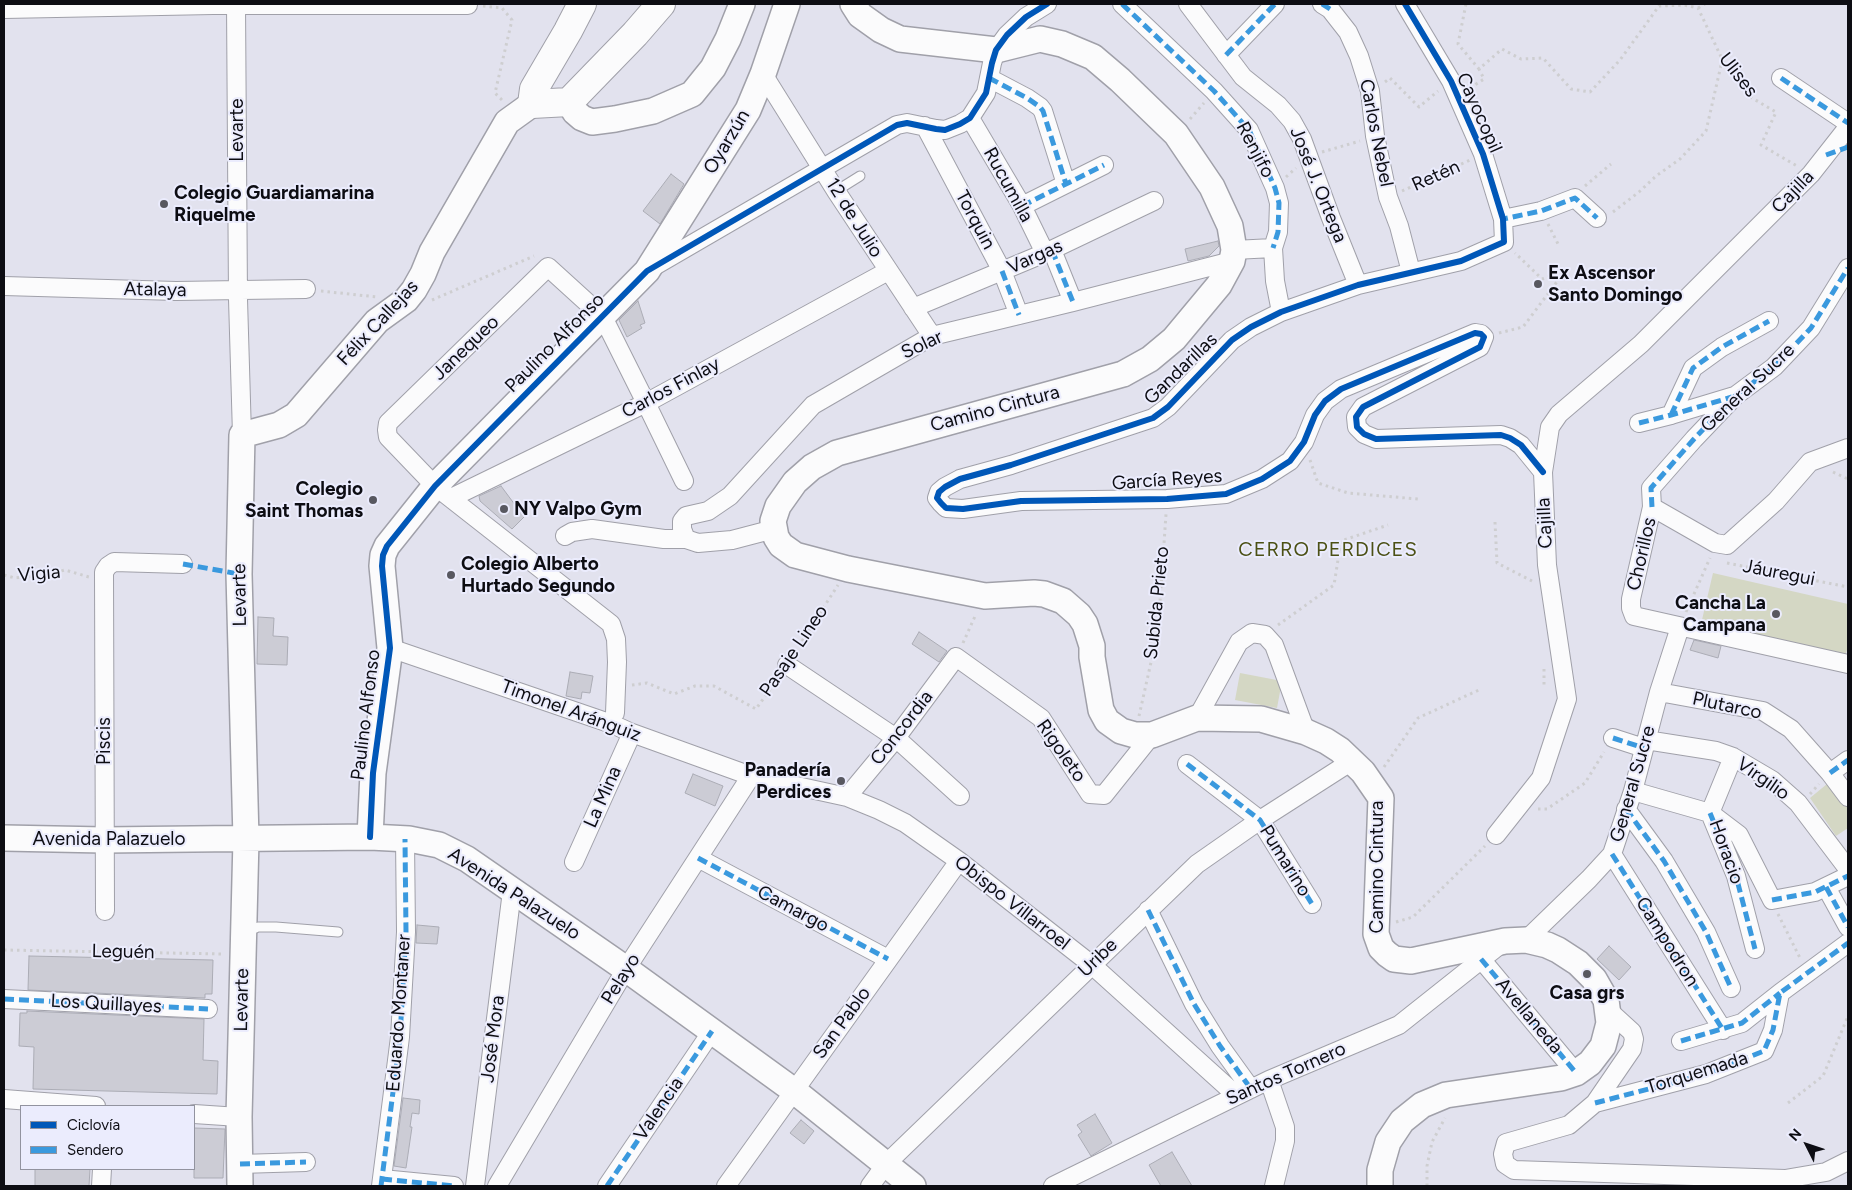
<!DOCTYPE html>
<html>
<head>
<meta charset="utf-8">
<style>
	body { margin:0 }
	#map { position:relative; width:1852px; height:1190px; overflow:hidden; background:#e2e2ee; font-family:Figtree,sans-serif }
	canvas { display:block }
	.frame { position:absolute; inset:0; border:5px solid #0d0d13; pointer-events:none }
	.legend { position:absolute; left:20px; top:1105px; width:175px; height:65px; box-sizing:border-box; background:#ebecfd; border:1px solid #92939f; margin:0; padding:6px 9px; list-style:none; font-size:15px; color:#0d0d13 }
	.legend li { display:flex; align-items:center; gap:10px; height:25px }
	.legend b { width:25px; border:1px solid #92939f }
	.north { position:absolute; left:1782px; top:1120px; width:50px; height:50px; -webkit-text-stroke:4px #ebecfd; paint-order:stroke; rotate:311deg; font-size:14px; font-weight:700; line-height:20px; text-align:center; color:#0d0d13 }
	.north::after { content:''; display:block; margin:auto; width:18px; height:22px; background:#0d0d13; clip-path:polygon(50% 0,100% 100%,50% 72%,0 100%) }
</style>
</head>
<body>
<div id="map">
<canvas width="1852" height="1190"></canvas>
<div class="frame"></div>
<ul class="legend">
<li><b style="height:6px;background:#0057b8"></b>Ciclovía</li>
<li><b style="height:6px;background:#3a99de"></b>Sendero</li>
</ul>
<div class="north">N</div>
</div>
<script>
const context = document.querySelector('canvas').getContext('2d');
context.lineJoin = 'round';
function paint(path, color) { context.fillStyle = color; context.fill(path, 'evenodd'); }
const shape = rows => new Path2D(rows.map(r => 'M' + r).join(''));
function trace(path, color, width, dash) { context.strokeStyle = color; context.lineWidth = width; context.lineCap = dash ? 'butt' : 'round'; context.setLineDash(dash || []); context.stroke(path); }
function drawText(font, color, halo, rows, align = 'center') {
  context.font = font + ' Figtree,sans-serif'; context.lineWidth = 4; context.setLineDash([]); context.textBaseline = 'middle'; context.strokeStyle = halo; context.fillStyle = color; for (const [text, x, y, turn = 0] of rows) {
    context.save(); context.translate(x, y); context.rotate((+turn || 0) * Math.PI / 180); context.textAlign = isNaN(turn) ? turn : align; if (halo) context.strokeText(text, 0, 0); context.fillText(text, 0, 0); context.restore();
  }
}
paint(shape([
	[1713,573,1848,604,1848,646,1845,657,1701,624],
	[1240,673,1282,681,1277,708,1235,700],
	[1833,779,1848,800,1848,828,1836,836,1810,798]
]), '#d4d7c4');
const building = shape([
	[671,174,684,184,660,224,643,211,671,174],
	[1218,241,1219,246,1209,256,1188,261,1185,249,1218,241],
	[638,301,645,323,640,325,642,328,627,337,619,320,638,301],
	[501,486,524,517,512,529,480,501,479,496,501,486],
	[258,617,274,618,273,636,288,637,287,665,257,664,258,617],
	[919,632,947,651,939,662,912,644,919,632],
	[1694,640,1721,646,1718,658,1690,650,1694,640],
	[570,672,593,676,590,693,582,692,581,699,566,696,570,672],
	[693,774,723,786,715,806,685,793,693,774],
	[417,925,439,927,437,944,416,943,417,925],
	[1609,946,1631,967,1619,980,1597,959,1609,946],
	[29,956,213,960,212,994,205,994,205,998,28,990,29,956],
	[27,1011,204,1019,203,1060,218,1061,217,1094,33,1089,34,1047,19,1046,20,1013,27,1013,27,1011],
	[403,1098,420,1100,419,1114,412,1113,410,1127,412,1127,406,1168,394,1166,403,1098],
	[1095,1114,1112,1143,1091,1156,1078,1135,1082,1132,1077,1125,1095,1114],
	[801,1120,814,1131,804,1144,790,1133,801,1120],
	[194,1128,225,1129,223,1178,194,1178,194,1128],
	[1172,1152,1192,1186,1161,1186,1149,1165,1172,1152],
	[35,1169,90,1169,89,1186,35,1186,35,1169]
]);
paint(building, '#ccccd5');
trace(building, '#abacb5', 1);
const lane = shape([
	[836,191,860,176],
	[247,932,258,927,276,927,338,932]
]);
const street = shape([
	[236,4,238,299,242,435],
	[1122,4,1214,91,1249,130,1275,188,1279,203,1278,232,1273,248,1275,281,1281,312],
	[1188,4,1243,77,1278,105,1292,121,1302,139,1331,218,1358,285],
	[1322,4,1330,9,1348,32,1359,56,1370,91,1375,136,1388,197,1399,226,1411,272],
	[1405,4,1451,81,1483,154,1503,219,1504,242,1461,261,1358,285,1281,312,1251,327,1232,340,1168,407,1153,418,1011,465,960,479,945,487,939,492,937,498,941,503,946,508,963,509,1021,501,1167,499,1226,494,1262,479,1290,461,1304,442,1315,415,1325,401,1341,389,1475,333,1481,334,1484,337,1480,347,1363,407,1356,417,1357,427,1364,434,1376,439,1501,435,1510,438,1521,445,1543,472],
	[4,9,213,5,468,5],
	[1226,55,1275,4],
	[763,74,836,191,932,336],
	[989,78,1027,98,1040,107,1043,111,1066,184],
	[1781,78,1848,123],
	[970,118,1022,206,1045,253],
	[925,126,1002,271,1019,315],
	[1022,206,1104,165],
	[1503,219,1541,211,1575,198,1597,218],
	[1052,250,1073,302],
	[1234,250,1273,248],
	[651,268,897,125,907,123,936,129,945,130,960,124,970,118,986,93,992,63,996,50,1007,35,1026,17,1047,4],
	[1848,268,1811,328,1774,367,1735,396,1694,439,1651,488,1652,507,1631,599,1631,608,1634,616,1848,664],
	[4,286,176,291,306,289],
	[913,308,1045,253,1154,201],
	[1671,415,1693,368,1722,347,1769,321],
	[1639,423,1671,415,1734,396],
	[451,498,646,403,888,271],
	[1652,507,1715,543,1727,545,1776,501,1810,462,1848,448],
	[565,536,572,532,592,529,664,539,686,539,698,543,732,540,774,529],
	[686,539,682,529,682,521,686,516,708,511,730,496,813,405,932,336,1073,302,1232,261],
	[390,648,612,724,632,733,751,776,847,797,879,810,905,823,959,861,1092,965,1236,1095],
	[787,665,896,738,960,796],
	[1659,692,1763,711,1791,729,1830,773,1848,797],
	[615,713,617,662,616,639,611,624,435,486,388,437,387,430,388,423,548,267,603,317,646,403,684,481],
	[1197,718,1239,642,1252,633,1265,635,1274,645,1306,732],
	[1613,738,1644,748],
	[1646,740,1716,751,1733,757,1772,780,1798,803,1848,869],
	[1733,757,1710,813,1736,876,1755,949],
	[1187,764,1260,820,1312,904],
	[1830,773,1848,760],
	[1633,791,1710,813,1739,835,1772,900,1815,892,1848,876],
	[847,797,896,738,956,657,1041,718,1090,794,1104,795,1152,735],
	[1626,809,1664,861,1706,932,1731,988],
	[1496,835,1541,778,1567,699,1547,565,1543,472,1550,427,1559,414,1641,344,1811,174,1848,127],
	[1612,854,1723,1030],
	[698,858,888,959],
	[574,862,632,733],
	[1826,887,1848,927],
	[1148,910,1194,1004,1220,1046,1251,1089],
	[105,911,104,572,108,566,114,562,183,564],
	[1526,940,1589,879,1612,854,1633,791,1659,692,1680,627],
	[1481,959,1576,1073],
	[4,999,208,1009],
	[1609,1011,1632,1032,1634,1039,1632,1049,1595,1103,1569,1125,1506,1143,1503,1154,1505,1164,1514,1170,1785,1179,1826,1172,1848,1161],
	[1681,1041,1742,1023,1780,993],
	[1269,1080,1285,1127,1285,1141,1274,1186],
	[4,1099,96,1106],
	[1595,1103,1706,1074,1764,1051,1773,1030,1780,993,1848,943],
	[194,1114,239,1117],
	[240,1164,306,1162],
	[382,1179,454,1186],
	[101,1186,102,1169],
	[381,1186,400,1037,406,932,405,839],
	[475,1186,512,891],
	[497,1186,626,969,751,776],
	[607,1186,712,1031],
	[726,1186,959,861],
	[870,1186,886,1164,1197,864,1260,820,1352,761],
	[1053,1186,1269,1080,1399,1025,1501,944]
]);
const secondary = shape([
	[853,4,860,15,881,30,900,39,996,50,1040,39,1062,44,1093,57,1120,80,1176,134,1212,187,1230,226,1234,250,1232,261,1219,285,1174,339,1150,359,1123,374,837,453,812,467,795,482,778,506,773,521,776,537,781,545,795,555,848,569,985,596,1034,593,1044,594,1063,601,1079,615,1085,624,1092,646,1092,657,1101,710,1107,721,1121,731,1135,735,1152,735,1197,718,1261,719,1306,732,1326,741,1340,750,1363,772,1381,798,1376,934,1381,948,1387,954,1394,959,1411,961,1505,941,1526,940,1547,945,1558,950,1578,963,1594,979,1606,1000,1609,1023,1603,1046,1590,1063,1576,1073,1561,1078,1446,1095,1422,1105,1402,1121,1388,1142,1380,1170,1380,1186],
	[569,102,575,112,582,118,592,122,615,119,653,111,692,94,713,68,728,39,742,4],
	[370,837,373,773,390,648,382,566,383,555,387,546,435,486,647,271,748,110,763,74,787,4],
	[4,838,104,840,370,837,409,839,439,845,467,859,626,969,793,1090,913,1186],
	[240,1186,239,1117,246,839,239,574,242,435,279,425,296,415,377,321,406,300,414,290,423,274,432,252,507,122,532,104]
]);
const primary = shape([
	[582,4,568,31,534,89,532,104,569,102,635,34,661,4]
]);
trace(lane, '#a0a0a9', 11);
trace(street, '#a0a0a9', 20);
trace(secondary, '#a0a0a9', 28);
trace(primary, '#a0a0a9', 30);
trace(shape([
	[1466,4,1458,44,1479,69],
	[483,6,502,8,512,20,495,93,503,101],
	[1698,8,1705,4],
	[1385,82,1390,78,1419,107,1438,91],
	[1470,88,1484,79,1479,69,1502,49,1521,59,1543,58,1571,89,1590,92,1620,60,1659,6,1684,5,1698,8,1723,61,1752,98,1776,112,1761,145,1797,166],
	[1190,119,1204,103],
	[1322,152,1360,141],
	[1286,177,1296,168],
	[1585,186,1611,164],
	[1402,191,1470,160],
	[1613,212,1639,192,1656,176,1680,159,1706,131,1722,61],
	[1548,224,1558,244],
	[321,291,377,297],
	[432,300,534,256],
	[1499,333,1523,327,1565,271,1542,279,1515,253],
	[1310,460,1318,483,1348,493,1418,499],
	[1833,472,1848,479],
	[1495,522,1497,563,1532,581],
	[1727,563,1848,587],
	[4,575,15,578,45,575,65,570,89,577],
	[1686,612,1710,558],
	[1278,625,1334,585,1341,541,1388,525],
	[963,643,976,614],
	[795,652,838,585],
	[1544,669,1544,687],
	[632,685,647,683,674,694,695,686,714,686,756,709,778,678],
	[1139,716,1158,631,1166,514],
	[1384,767,1418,718,1481,689],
	[1810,794,1819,784],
	[1538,809,1547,809,1585,783,1604,752],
	[1778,914,1800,958],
	[1396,922,1413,917,1485,846],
	[4,950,223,954],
	[1788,1103,1823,1076,1848,1016],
	[1427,1186,1427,1166,1432,1142,1445,1118]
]), '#ceced0', 3, [2.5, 4]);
trace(lane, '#fbfbfc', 9);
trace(street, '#fbfbfc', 18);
trace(secondary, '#fbfbfc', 25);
trace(primary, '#fbfbfc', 28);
trace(shape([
	[1122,4,1214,91,1249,130,1275,188,1279,203,1278,232,1273,248],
	[1322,4,1330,9],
	[1226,55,1275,4],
	[989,78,1027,98,1040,107,1043,111,1066,184],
	[1781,78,1848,123],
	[1826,155,1848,147],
	[1022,206,1104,165],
	[1502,214,1503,219,1541,211,1575,198,1597,218],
	[1052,250,1073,302],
	[1002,271,1019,315],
	[1671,415,1693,368,1722,347,1769,321],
	[1639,423,1671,415,1732,397],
	[1652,507,1651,488,1694,439,1735,396,1774,367,1811,328,1848,268],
	[183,564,239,574],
	[1613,738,1644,748],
	[1187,764,1260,820,1312,904],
	[1830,773,1848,760],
	[1626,809,1664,861,1706,932,1731,988],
	[1710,813,1736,876,1755,949],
	[1612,854,1723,1030],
	[698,858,888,959],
	[1826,887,1848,927],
	[1772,900,1815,892,1848,876],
	[1148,910,1194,1004,1220,1046,1251,1089],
	[1481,959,1576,1073],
	[4,999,208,1009],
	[1681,1041,1742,1023,1780,993],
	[1595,1103,1706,1074,1764,1051,1773,1030,1780,993,1848,943],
	[240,1164,306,1162],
	[382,1179,454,1186],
	[381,1186,400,1037,406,932,405,839],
	[607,1186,712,1031]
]), '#3a99de', 5, [10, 5]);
trace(shape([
	[1405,4,1451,81,1483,154,1503,219,1504,242,1461,261,1358,285,1281,312,1251,327,1232,340,1168,407,1153,418,1011,465,960,479,945,487,939,492,937,498,941,503,946,508,963,509,1021,501,1167,499,1226,494,1262,479,1290,461,1304,442,1315,415,1325,401,1341,389,1475,333,1481,334,1484,337,1480,347,1363,407,1356,417,1357,427,1364,434,1376,439,1501,435,1510,438,1521,445,1543,472],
	[370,837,373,773,390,648,382,566,383,555,387,546,435,486,647,271,897,125,907,123,936,129,945,130,960,124,970,118,986,93,992,63,996,50,1007,35,1026,17,1047,4]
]), '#0057b8', 6);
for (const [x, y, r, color] of [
	[164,204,5,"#585860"],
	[1538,284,5,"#585860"],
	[373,500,5,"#585860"],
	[504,509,5,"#585860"],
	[451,575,5,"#585860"],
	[1776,614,5,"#585860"],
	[841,781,5,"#585860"],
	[1587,974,5,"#585860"]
]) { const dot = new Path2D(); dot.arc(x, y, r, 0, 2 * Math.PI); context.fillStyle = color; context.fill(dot); trace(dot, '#ebecfd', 2); }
drawText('19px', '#0d0d13', '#ebecfd', [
	["Ulises",1738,75,52],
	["Cayocopil",1479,113,66],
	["Levarte",237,130,-90],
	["Carlos Nebel",1376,133,79],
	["Oyarzún",727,142,-59],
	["Renjifo",1255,150,62],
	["Retén",1436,176,-24],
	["Rucumilla",1008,185,61],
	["José J. Ortega",1318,185,68],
	["Cajilla",1793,192,-46],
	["12 de Julio",854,218,58],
	["Torquin",975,220,62],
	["Vargas",1035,257,-24],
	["Atalaya",155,290,1],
	["Félix Callejas",378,323,-47],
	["Paulino Alfonso",555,343,-45],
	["Solar",922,345,-25],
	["Janequeo",466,348,-44],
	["Gandarillas",1181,369,-44],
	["Carlos Finlay",671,388,-28],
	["General Sucre",1748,388,-43],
	["Camino Cintura",995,409,-15],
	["García Reyes",1167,480,-4],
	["Cajilla",1545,523,-93],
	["Chorillos",1642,554,-77],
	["Jáuregui",1779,573,11],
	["Vigia",39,574,-5],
	["Levarte",240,595,-91],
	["Subida Prieto",1157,603,-84],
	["Pasaje Lineo",794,651,-56],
	["Plutarco",1727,706,12],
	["Timonel Aránguiz",571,711,20],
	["Paulino Alfonso",366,715,-83],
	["Concordia",902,728,-52],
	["Piscis",104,741,-90],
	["Rigoleto",1061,751,55],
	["Virgilio",1763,779,35],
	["General Sucre",1633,784,-74],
	["La Mina",603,797,-66],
	["Avenida Palazuelo",109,839],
	["Horacio",1726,852,70],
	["Pumarino",1285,861,58],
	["Camino Cintura",1377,867,-90],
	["Avenida Palazuelo",514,894,33],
	["Obispo Villarroel",1012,903,38],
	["Camargo",793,909,28],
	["Campodron",1667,942,58],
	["Leguén",123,952,1],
	["Uribe",1098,958,-44],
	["Pelayo",621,979,-58],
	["Levarte",242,1000,-89],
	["Los Quillayes",106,1004,3],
	["Eduardo Montaner",399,1013,-86],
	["Avellaneda",1529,1016,50],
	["San Pablo",842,1023,-54],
	["José Mora",493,1039,-83],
	["Torquemada",1697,1073,-17],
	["Santos Tornero",1286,1074,-24],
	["Valencia",659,1109,-56]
]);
drawText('bold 19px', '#0d0d13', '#ebecfd', [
	["Colegio Guardiamarina",174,193],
	["Riquelme",174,215],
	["Ex Ascensor",1548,273],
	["Santo Domingo",1548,295],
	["Colegio",363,489,"right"],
	["Saint Thomas",363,511,"right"],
	["NY Valpo Gym",514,509],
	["Colegio Alberto",461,564],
	["Hurtado Segundo",461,586],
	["Cancha La",1766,603,"right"],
	["Campana",1766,625,"right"],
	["Panadería",831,770,"right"],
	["Perdices",831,792,"right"],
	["Casa grs",1587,993,"center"]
], 'left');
context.letterSpacing = '1px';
drawText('20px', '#4c5116', '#ebecfd', [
	["CERRO PERDICES",1328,550]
]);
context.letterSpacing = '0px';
</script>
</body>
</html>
